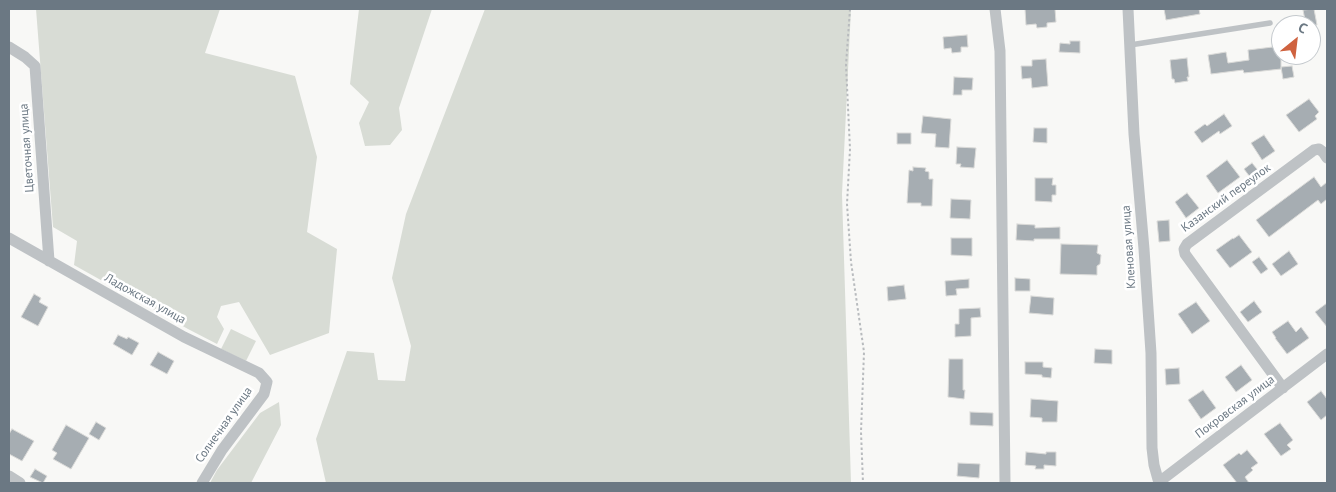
<!DOCTYPE html>
<html>
<head>
<meta charset="utf-8">
<style>
	body { margin:0 }
	#map { position:relative; width:1336px; height:492px; overflow:hidden; background:#f8f8f6; font-family:"PT Sans",sans-serif }
	canvas { display:block }
	.frame { position:absolute; inset:0; border:10px solid #6b7883; pointer-events:none }
	.north { position:absolute; left:1271px; top:15px; width:50px; height:50px; box-sizing:border-box; background:#fff; border:1px solid #c4c9cd; border-radius:50%; rotate:29deg; font-size:14px; font-weight:700; line-height:20px; text-align:center; color:#6b7883 }
	.north::after { content:''; display:block; margin:auto; width:18px; height:22px; background:#cf623f; clip-path:polygon(50% 0,100% 100%,50% 72%,0 100%) }
</style>
</head>
<body>
<div id="map">
<canvas width="1336" height="492"></canvas>
<div class="frame"></div>
<div class="north">С</div>
</div>
<script>
const context = document.querySelector('canvas').getContext('2d');
context.lineJoin = 'round';
function paint(path, color) { context.fillStyle = color; context.fill(path, 'evenodd'); }
const shape = rows => new Path2D(rows.map(r => 'M' + r).join(''));
function trace(path, color, width, dash) { context.strokeStyle = color; context.lineWidth = width; context.lineCap = dash ? 'butt' : 'round'; context.setLineDash(dash || []); context.stroke(path); }
function drawText(font, color, halo, rows, align = 'center') {
  context.font = font + ' "PT Sans",sans-serif'; context.lineWidth = 5; context.setLineDash([]); context.textBaseline = 'middle'; context.strokeStyle = halo; context.fillStyle = color; for (const [text, x, y, turn = 0] of rows) {
    context.save(); context.translate(x, y); context.rotate((+turn || 0) * Math.PI / 180); context.textAlign = isNaN(turn) ? turn : align; if (halo) context.strokeText(text, 0, 0); context.fillText(text, 0, 0); context.restore();
  }
}
paint(shape([
	[36,9,220,9,205,53,295,76,317,157,307,232,337,249,329,333,270,355,239,302,221,306,217,317,224,329,217,344,188,329,74,265,77,241,53,227],
	[359,9,432,9,399,108,402,130,390,145,365,146,359,123,369,102,350,84],
	[485,9,851,9,842,194,851,483,326,483,316,439,347,351,374,353,378,380,405,381,411,346,392,278,406,214],
	[231,329,256,341,246,361,221,349],
	[279,402,281,425,251,483,210,483,217,470,260,413]
]), '#d8dcd5');
const building = shape([
	[1025,9,1055,9,1056,22,1047,23,1047,27,1037,28,1036,24,1026,25,1025,9],
	[1164,9,1199,9,1200,14,1166,20,1164,9],
	[1314,9,1317,25,1306,25,1303,10,1314,9],
	[967,35,968,47,961,47,961,52,952,53,951,48,944,49,943,37,967,35],
	[1070,41,1080,41,1080,53,1059,52,1060,43,1070,44,1070,41],
	[1281,46,1281,69,1244,73,1243,70,1211,74,1208,55,1226,52,1228,63,1249,60,1248,50,1281,46],
	[1187,58,1189,77,1187,77,1188,81,1175,83,1174,79,1172,79,1170,60,1187,58],
	[1046,59,1048,86,1032,88,1031,78,1022,79,1021,66,1032,66,1032,60,1046,59],
	[1292,66,1294,77,1283,79,1281,67,1292,66],
	[954,77,973,78,972,90,962,90,962,95,953,95,954,77],
	[1309,99,1319,112,1315,116,1317,119,1299,132,1286,115,1309,99],
	[1224,114,1232,126,1220,134,1219,131,1202,143,1194,132,1205,124,1207,126,1224,114],
	[923,116,951,119,949,148,935,147,936,134,921,133,923,116],
	[1034,128,1047,128,1047,143,1033,142,1034,128],
	[897,133,911,133,911,144,897,144,897,133],
	[1264,135,1275,151,1262,160,1251,143,1264,135],
	[957,147,976,148,974,168,960,167,961,164,956,164,957,147],
	[1227,160,1240,177,1218,193,1206,176,1227,160],
	[1252,163,1262,175,1253,181,1244,169,1252,163],
	[913,167,926,168,925,171,929,172,929,179,933,179,932,206,921,206,921,203,907,203,909,170,913,171,913,167],
	[1314,177,1321,187,1327,182,1327,199,1321,204,1318,200,1269,237,1256,220,1314,177],
	[1035,178,1053,178,1052,185,1056,185,1056,195,1052,195,1052,202,1035,201,1035,178],
	[1187,193,1199,208,1186,218,1175,202,1187,193],
	[951,199,971,200,970,219,950,218,951,199],
	[1169,220,1170,241,1159,242,1157,221,1169,220],
	[1017,224,1035,225,1035,228,1060,227,1060,239,1034,239,1034,241,1016,240,1017,224],
	[1239,235,1252,252,1230,268,1216,250,1233,238,1233,239,1239,235],
	[951,238,972,238,972,256,951,255,951,238],
	[1061,244,1098,245,1097,253,1101,255,1100,264,1097,266,1097,275,1060,274,1061,244],
	[1289,251,1298,264,1281,276,1272,264,1289,251],
	[1259,257,1268,269,1261,274,1252,262,1259,257],
	[1015,278,1030,279,1030,291,1015,291,1015,278],
	[969,279,969,288,956,289,957,295,946,296,945,281,969,279],
	[904,285,906,299,888,301,887,287,904,285],
	[34,294,41,298,39,302,48,307,38,326,21,317,34,294],
	[1031,296,1054,298,1053,315,1029,313,1031,296],
	[1254,301,1262,312,1248,322,1240,312,1254,301],
	[1196,302,1210,321,1192,334,1178,314,1196,302],
	[1327,303,1327,327,1315,312,1327,303],
	[980,308,981,317,971,318,971,336,955,337,955,324,959,324,959,309,980,308],
	[1288,321,1296,332,1301,327,1309,338,1287,354,1275,338,1276,338,1272,332,1288,321],
	[118,335,127,339,128,337,139,343,132,355,113,344,118,335],
	[1095,349,1112,350,1112,364,1094,363,1095,349],
	[158,352,174,361,167,374,150,365,158,352],
	[949,359,963,359,963,390,965,390,964,399,948,397,949,359],
	[1025,362,1043,362,1043,367,1052,368,1051,378,1042,377,1042,375,1025,374,1025,362],
	[1241,365,1252,380,1236,392,1225,377,1241,365],
	[1179,368,1180,384,1166,385,1165,369,1179,368],
	[1203,390,1216,408,1201,419,1188,400,1203,390],
	[1321,391,1327,399,1327,415,1321,420,1307,402,1321,391],
	[1031,399,1058,401,1057,422,1042,422,1042,418,1030,417,1031,399],
	[970,412,993,413,993,426,970,425,970,412],
	[96,422,106,428,99,440,89,434,96,422],
	[1280,423,1293,440,1287,445,1291,449,1281,456,1264,434,1280,423],
	[66,425,89,438,71,469,53,459,57,453,52,450,66,425],
	[12,429,34,441,22,461,9,454,9,434,12,429],
	[1247,450,1258,463,1251,468,1253,470,1245,477,1249,483,1237,483,1223,465,1239,453,1241,455,1247,450],
	[1026,452,1046,454,1046,452,1056,452,1056,466,1044,465,1044,469,1035,469,1036,466,1025,465,1026,452],
	[958,463,980,464,979,478,957,476,958,463],
	[35,469,47,476,43,483,30,477,35,469]
]);
paint(building, '#a6adb2');
trace(building, '#dadad8', 1);
trace(shape([
	[850,9,846,65,850,149,847,204,851,262,864,352,861,432,863,483]
]), '#b8bbbe', 2, [2.5, 2.5]);
trace(shape([
	[1130,45,1270,23]
]), '#bec2c5', 5.5);
trace(shape([
	[995,9,1000,51,1005,483],
	[1128,9,1134,134,1144,249,1151,353,1152,448,1154,465,1159,483],
	[9,47,25,57,35,66,49,261],
	[9,238,184,337,259,373,267,382,264,394,222,450,202,483],
	[1283,388,1185,254,1184,249,1187,244,1314,150,1319,149,1323,152,1327,158],
	[9,476,20,483],
	[1159,482,1327,354]
]), '#bec2c5', 11);
drawText('12px', '#6b7883', '#fff', [
	["Цветочная улица",27,148,-94],
	["Казанский переулок",1226,198,-36],
	["Кленовая улица",1129,247,-94],
	["Ладожская улица",145,299,29],
	["Покровская улица",1235,407,-37],
	["Солнечная улица",224,425,-55]
]);
</script>
</body>
</html>
